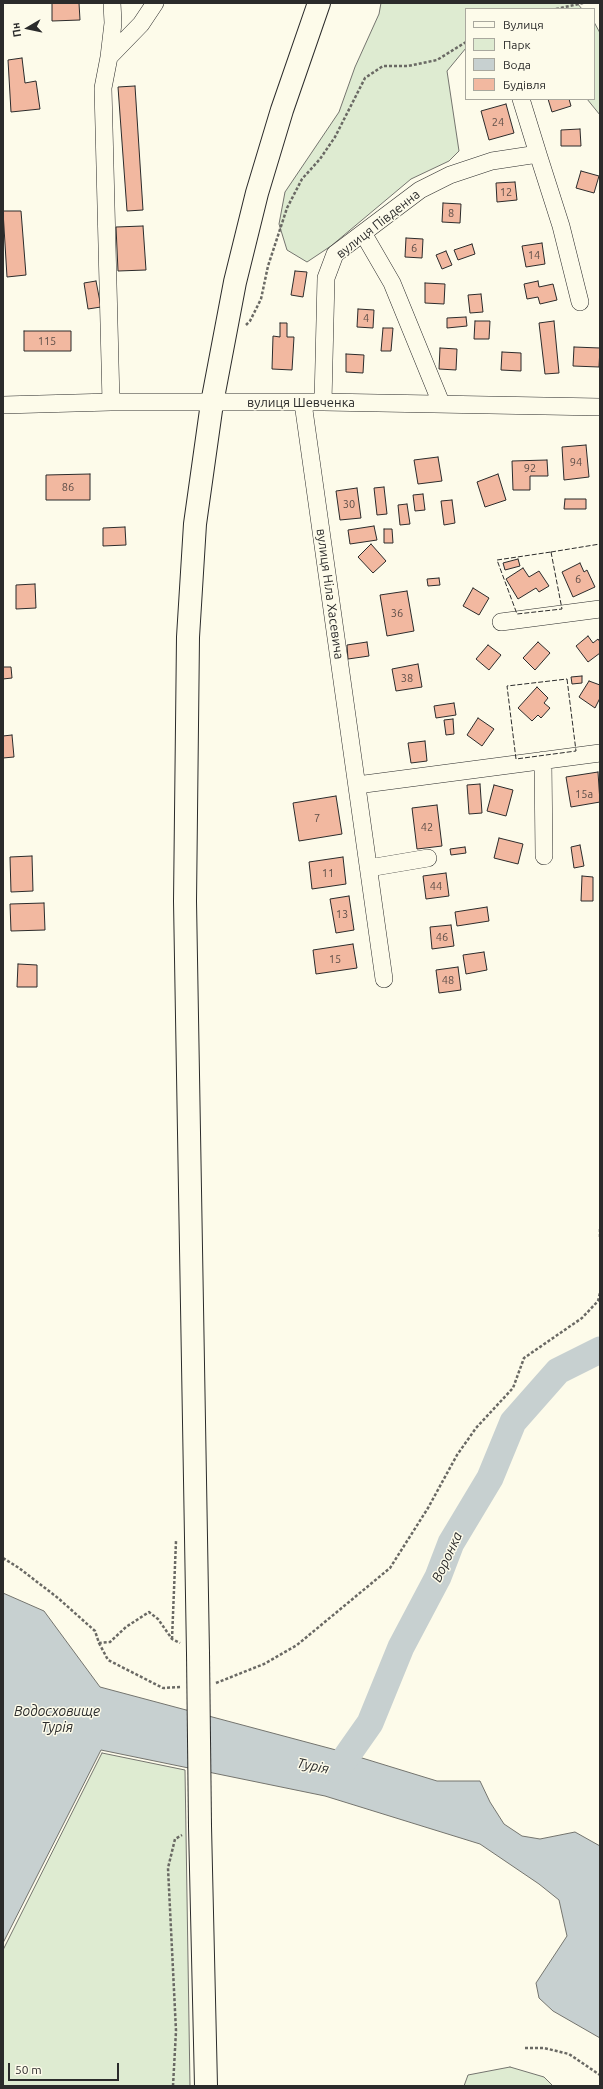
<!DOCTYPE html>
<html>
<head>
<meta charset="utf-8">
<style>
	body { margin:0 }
	#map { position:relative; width:603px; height:2089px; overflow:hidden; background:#fdfbea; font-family:Ubuntu,sans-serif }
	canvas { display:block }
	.frame { position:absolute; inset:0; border:4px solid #2b2b2b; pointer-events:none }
	.legend { position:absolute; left:465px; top:8px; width:130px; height:92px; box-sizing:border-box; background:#fdfbea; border:1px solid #a9a89e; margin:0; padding:5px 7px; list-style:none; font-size:12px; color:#2b2b2b }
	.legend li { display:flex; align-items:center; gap:8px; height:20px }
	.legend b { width:20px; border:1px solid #a9a89e }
	.north { position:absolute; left:8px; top:8px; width:40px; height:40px; -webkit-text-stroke:3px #fdfbea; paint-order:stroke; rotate:261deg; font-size:11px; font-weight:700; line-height:16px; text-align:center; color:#2b2b2b }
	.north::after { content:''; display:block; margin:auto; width:14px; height:18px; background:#2b2b2b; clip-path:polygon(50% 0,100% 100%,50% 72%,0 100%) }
	.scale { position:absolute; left:8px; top:2063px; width:111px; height:18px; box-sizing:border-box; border:2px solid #2b2b2b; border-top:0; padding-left:5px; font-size:12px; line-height:14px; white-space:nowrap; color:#2b2b2b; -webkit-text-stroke:3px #fdfbea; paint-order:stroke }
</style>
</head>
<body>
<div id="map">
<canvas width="603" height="2089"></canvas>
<div class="frame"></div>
<ul class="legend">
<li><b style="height:5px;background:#fdfbea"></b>Вулиця</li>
<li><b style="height:11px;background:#deebd1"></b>Парк</li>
<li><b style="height:11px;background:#c7d0d0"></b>Вода</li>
<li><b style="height:11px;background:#f2b8a0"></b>Будівля</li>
</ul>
<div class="north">Пн</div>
<div class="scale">50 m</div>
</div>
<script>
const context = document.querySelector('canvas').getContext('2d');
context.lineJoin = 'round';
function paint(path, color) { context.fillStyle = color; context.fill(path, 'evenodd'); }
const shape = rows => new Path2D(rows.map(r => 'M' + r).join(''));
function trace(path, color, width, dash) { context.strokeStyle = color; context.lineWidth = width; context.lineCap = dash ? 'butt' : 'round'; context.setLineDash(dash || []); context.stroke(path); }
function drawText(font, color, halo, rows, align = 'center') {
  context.font = font + ' Ubuntu,sans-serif'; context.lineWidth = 3; context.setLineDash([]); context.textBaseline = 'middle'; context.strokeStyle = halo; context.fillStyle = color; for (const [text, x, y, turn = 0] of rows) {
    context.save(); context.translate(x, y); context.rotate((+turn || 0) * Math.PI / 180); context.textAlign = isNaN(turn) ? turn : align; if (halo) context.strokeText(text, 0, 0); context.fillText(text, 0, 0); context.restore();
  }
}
const green = shape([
	[381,3,577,3,582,9,466,9,466,48,447,71,459,151,449,161,411,179,331,246,307,262,287,250,279,224,285,192,339,112,355,67,379,14,381,3],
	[594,22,600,33,600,115,587,99,594,99,594,22],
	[102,1753,185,1770,190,2086,3,2086,3,1950,102,1753],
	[510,2067,544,2077,553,2086,464,2086,468,2075,510,2067]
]);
paint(green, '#deebd1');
trace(green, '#74746e', 1);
const water = shape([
	[3,1593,44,1611,100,1687,336,1750,437,1781,480,1781,490,1802,504,1824,522,1836,540,1839,575,1832,600,1846,600,2038,553,2011,539,1998,536,1983,567,1936,559,1900,539,1884,480,1844,325,1796,101,1750,3,1943,3,1593]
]);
paint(water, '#c7d0d0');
trace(water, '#74746e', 1);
trace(shape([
	[337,1770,370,1723,401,1647,438,1577,451,1543,490,1478,513,1422,558,1371,600,1350]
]), '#c7d0d0', 27);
const building = shape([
	[52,3,79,3,80,20,52,21,52,3],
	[22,58,25,83,36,81,40,109,11,112,8,60,22,58],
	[135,86,143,210,127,211,118,87,135,86],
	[548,99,569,99,571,106,552,112,548,99],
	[506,104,514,133,489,140,481,111,506,104],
	[580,129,581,146,561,146,561,130,580,129],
	[581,171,599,176,594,193,576,188,581,171],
	[515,182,517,200,497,202,496,183,515,182],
	[443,203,461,204,460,223,442,222,443,203],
	[3,211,21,211,26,275,7,277,3,211],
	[143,226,146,270,118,271,116,227,143,226],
	[406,238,423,239,422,258,405,257,406,238],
	[542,243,545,264,526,267,522,246,542,243],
	[472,244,475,254,458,260,454,250,472,244],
	[446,251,452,265,442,269,436,255,446,251],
	[295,271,307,272,303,297,291,295,295,271],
	[96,281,101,307,88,309,84,283,96,281],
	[538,281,539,287,553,284,557,300,540,304,538,297,527,299,524,284,538,281],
	[425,283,445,284,444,304,425,303,425,283],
	[481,294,483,312,470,313,468,295,481,294],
	[358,309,374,310,373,328,357,327,358,309],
	[466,317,467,326,447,328,447,318,466,317],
	[475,321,490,321,489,339,474,339,475,321],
	[554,321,559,373,545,374,539,323,554,321],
	[280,323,287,323,287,337,294,337,292,370,272,369,273,336,280,337,280,323],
	[383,328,393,328,391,351,381,351,383,328],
	[24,331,71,331,71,351,24,351,24,331],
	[574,347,600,348,599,367,573,366,574,347],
	[440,348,457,349,456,370,439,369,440,348],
	[502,352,521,353,521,371,501,370,502,352],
	[346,354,364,355,363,373,346,372,346,354],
	[586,445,589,477,564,480,562,447,586,445],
	[438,457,442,481,418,484,414,460,438,457],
	[547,460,548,476,530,476,530,490,513,490,512,461,547,460],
	[90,474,90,500,46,500,46,475,90,474],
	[498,474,506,500,485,507,477,482,498,474],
	[384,487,387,514,377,515,374,488,384,487],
	[357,488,361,518,340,520,336,491,357,488],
	[423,494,425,510,415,511,413,495,423,494],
	[565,499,586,499,586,509,564,509,565,499],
	[452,500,455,523,444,525,441,501,452,500],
	[407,504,410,524,400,525,398,505,407,504],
	[374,526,377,540,350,544,348,530,374,526],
	[125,527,126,545,103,546,103,528,125,527],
	[384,529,392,529,393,543,384,543,384,529],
	[371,544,386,561,373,573,358,557,371,544],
	[518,559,520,566,505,570,503,563,518,559],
	[580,563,584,572,587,570,595,587,573,597,562,572,580,563],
	[523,568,529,577,539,571,549,586,539,592,536,588,518,599,506,579,523,568],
	[439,578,440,585,428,586,427,579,439,578],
	[35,584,36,608,16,609,16,585,35,584],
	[473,588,489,598,479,615,463,606,473,588],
	[407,591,414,631,387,636,380,595,407,591],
	[588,636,593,643,598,639,600,642,600,653,588,662,576,646,588,636],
	[367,642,369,656,348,659,347,645,367,642],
	[538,642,550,653,535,670,523,658,538,642],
	[488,645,501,655,489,670,476,659,488,645],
	[418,664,422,687,396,691,392,669,418,664],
	[3,667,11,667,12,678,3,679,3,667],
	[582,676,582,683,572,684,571,677,582,676],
	[589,681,600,685,600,698,595,708,579,697,589,681],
	[537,687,548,698,544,703,550,708,541,718,538,715,532,721,518,708,537,687],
	[454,703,456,715,436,718,434,706,454,703],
	[478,718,494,729,482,746,467,735,478,718],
	[453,719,454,734,446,735,444,720,453,719],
	[12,735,14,757,3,758,3,736,12,735],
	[425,741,427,761,411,763,408,743,425,741],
	[598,772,600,802,571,807,566,777,598,772],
	[480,784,482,813,469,814,467,785,480,784],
	[494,785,513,790,506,816,487,811,494,785],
	[336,796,342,834,299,841,293,803,336,796],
	[437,805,442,846,417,849,412,808,437,805],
	[499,838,523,844,518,864,494,858,499,838],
	[580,845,584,866,574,868,571,847,580,845],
	[465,847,466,853,451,855,450,849,465,847],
	[32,856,33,891,11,892,10,857,32,856],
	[343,857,346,884,312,889,309,862,343,857],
	[446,873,449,896,426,899,423,876,446,873],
	[582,876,593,877,593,901,581,901,582,876],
	[349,896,354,930,336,933,330,899,349,896],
	[44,903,45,930,11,931,10,904,44,903],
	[487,907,489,921,457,926,455,912,487,907],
	[451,925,454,946,432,949,430,927,451,925],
	[353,944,357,968,316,974,313,950,353,944],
	[484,952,487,970,466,974,463,955,484,952],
	[18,964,37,965,37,987,17,987,18,964],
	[458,967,461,990,439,993,436,970,458,967]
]);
paint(building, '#f2b8a0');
trace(building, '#2b2b2b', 1);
const minor = shape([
	[109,57,113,23,112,3],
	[521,99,538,154],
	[363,233,392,283,441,403],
	[111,402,103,88,109,57,141,24,155,3],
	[323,402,326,278,335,254,420,190,450,175,492,161,538,154,561,226,580,302],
	[303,403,384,979],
	[3,405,111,402,323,402,600,407],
	[501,622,600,609],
	[543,760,544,856],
	[357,785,600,753],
	[369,868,428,858]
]);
const highway = shape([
	[198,1653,185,901,188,637,195,524,212,403,235,282,257,193,282,110,319,3],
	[200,1826,206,2086]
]);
trace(minor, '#2b2b2b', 18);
trace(highway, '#2b2b2b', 24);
trace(shape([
	[556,9,583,3],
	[246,325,250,321,261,299,268,266,287,208,302,179,320,159,335,137,365,78,383,66,408,66,437,60,466,42],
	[600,1229,600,1237],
	[3,1558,19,1568,58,1598,95,1631,99,1643,110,1642,126,1627,149,1612,158,1619,172,1639,180,1643],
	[172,1639,176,1541],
	[99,1643,108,1660,163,1688,181,1687],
	[216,1683,264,1664,297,1645,390,1568,428,1508,457,1455,476,1428,513,1388,524,1358,582,1318,598,1301,600,1293],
	[525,2048,544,2048,569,2054,600,2075],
	[173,2086,176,2031,168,1868,175,1839,182,1835]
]), '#6a6964', 2.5, [3, 2]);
trace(minor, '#fdfbea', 17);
trace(highway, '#fdfbea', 22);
const highwayBridge = shape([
	[198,1653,200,1826]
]);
trace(highwayBridge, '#2b2b2b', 24, []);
trace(highwayBridge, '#fdfbea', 22);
trace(shape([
	[551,552,562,609,517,614,497,560,551,552],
	[551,552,600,544],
	[567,679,576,751,516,759,507,686,567,679]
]), '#2b2b2b', 1, [5, 2]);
drawText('11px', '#5d4e48', null, [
	["24",498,122],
	["12",506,192],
	["8",451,213],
	["6",414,248],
	["14",534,255],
	["4",366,318],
	["115",47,341],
	["94",576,462],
	["92",530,468],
	["86",68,487],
	["30",349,504],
	["6",578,579],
	["36",397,613],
	["38",407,678],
	["15а",584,794],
	["7",317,818],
	["42",427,827],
	["11",328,873],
	["44",436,886],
	["13",342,914],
	["46",442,937],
	["15",335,959],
	["48",448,980]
]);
drawText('13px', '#2b2b2b', '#fdfbea', [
	["вулиця Південна",378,224,-38],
	["вулиця Шевченка",301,403],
	["вулиця Ніла Хасевича",330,594,82]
]);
drawText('italic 14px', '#2b2b2b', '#fdfbea', [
	["Воронка",447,1557,-65],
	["Водосховище",57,1711],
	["Турія",57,1727],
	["Турія",313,1766,12]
]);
</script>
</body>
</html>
